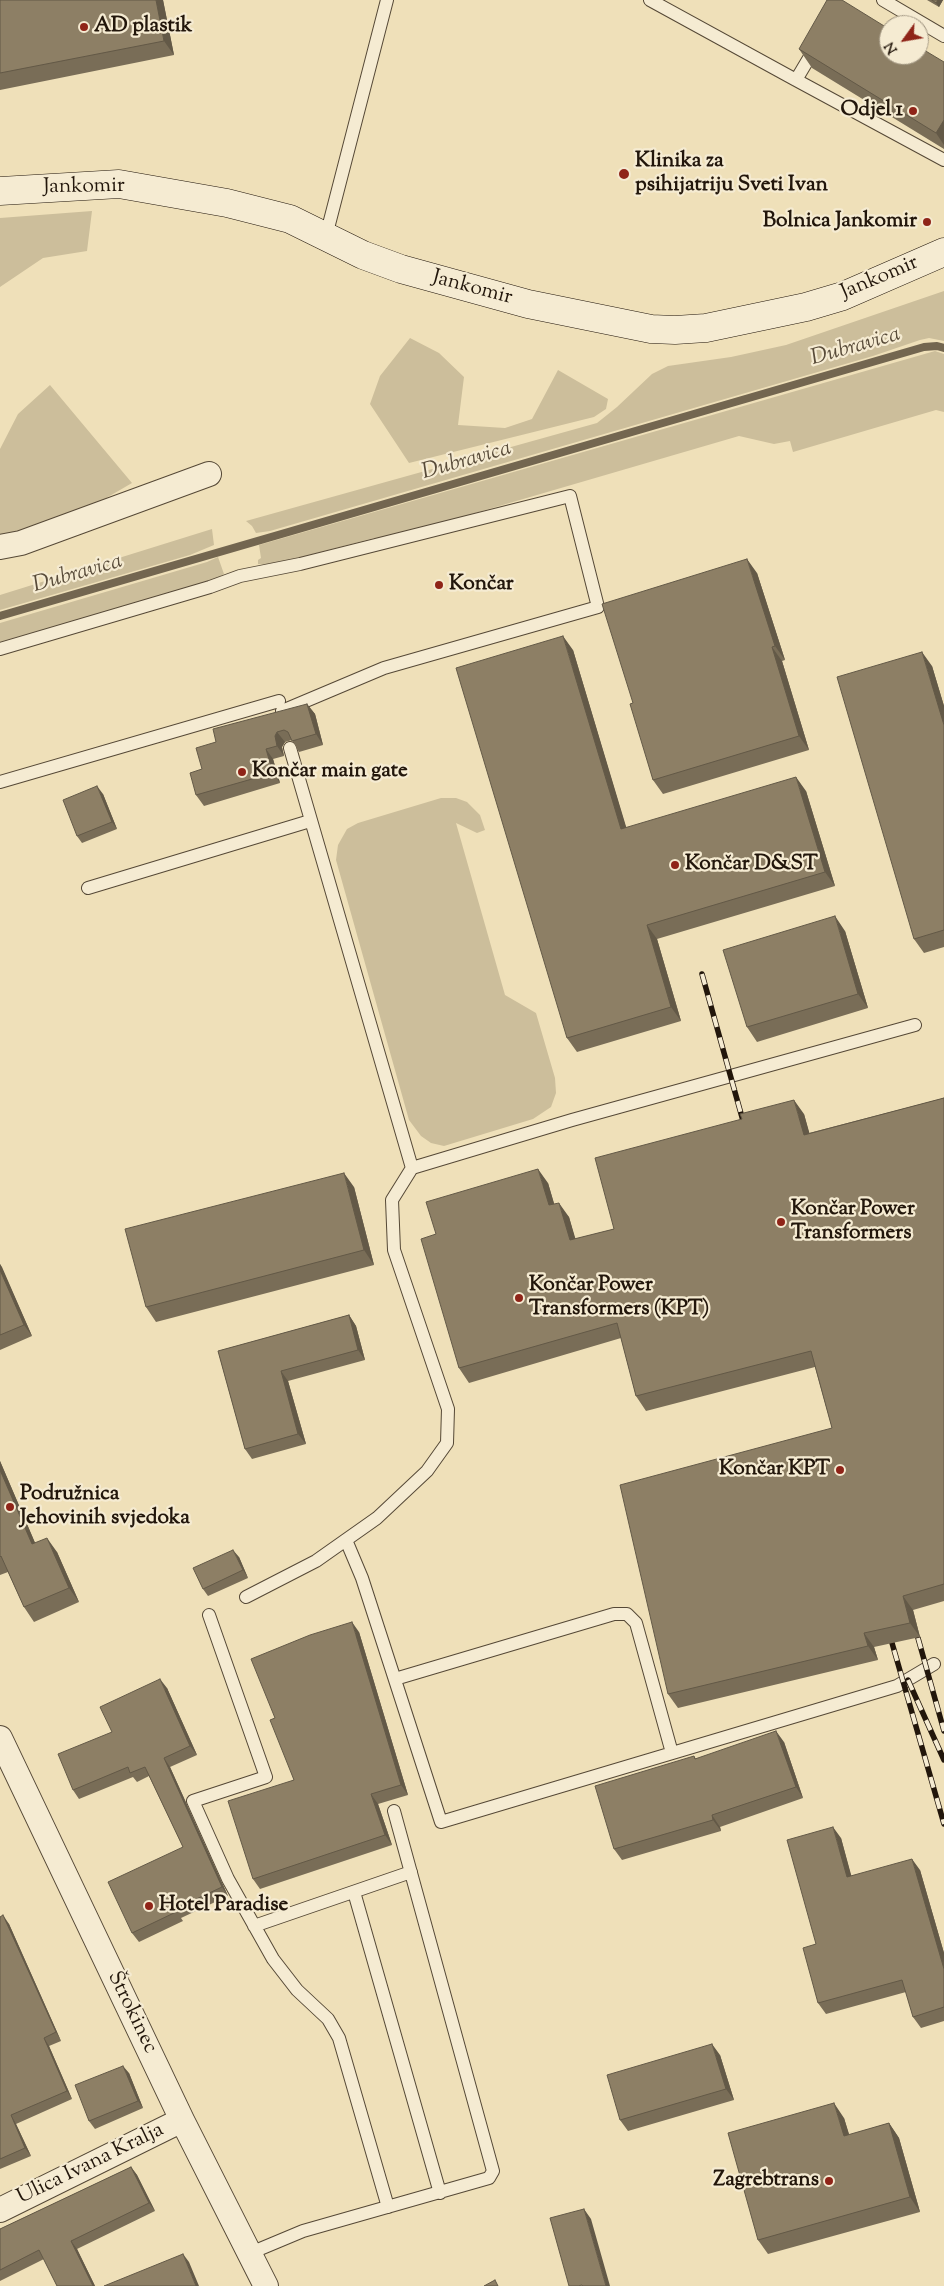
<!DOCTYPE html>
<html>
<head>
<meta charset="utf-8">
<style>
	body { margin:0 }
	#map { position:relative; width:944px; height:2286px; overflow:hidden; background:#efe0b9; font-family:"Sorts Mill Goudy",serif }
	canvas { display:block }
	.north { position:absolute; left:879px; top:15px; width:50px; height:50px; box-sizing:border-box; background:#f5ebd2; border:1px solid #a19682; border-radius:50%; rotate:238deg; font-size:14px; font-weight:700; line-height:20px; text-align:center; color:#22160b }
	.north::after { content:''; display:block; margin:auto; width:18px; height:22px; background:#8f2418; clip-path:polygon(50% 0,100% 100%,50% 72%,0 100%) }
</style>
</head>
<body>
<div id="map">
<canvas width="944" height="2286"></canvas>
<div class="north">N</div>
</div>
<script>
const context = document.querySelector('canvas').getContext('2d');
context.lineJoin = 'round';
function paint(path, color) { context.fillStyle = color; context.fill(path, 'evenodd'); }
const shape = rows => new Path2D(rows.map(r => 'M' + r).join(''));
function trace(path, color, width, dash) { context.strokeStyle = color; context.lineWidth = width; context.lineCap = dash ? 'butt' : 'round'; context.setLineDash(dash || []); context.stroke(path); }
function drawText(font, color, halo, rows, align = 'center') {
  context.font = font + ' "Sorts Mill Goudy",serif'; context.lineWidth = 4.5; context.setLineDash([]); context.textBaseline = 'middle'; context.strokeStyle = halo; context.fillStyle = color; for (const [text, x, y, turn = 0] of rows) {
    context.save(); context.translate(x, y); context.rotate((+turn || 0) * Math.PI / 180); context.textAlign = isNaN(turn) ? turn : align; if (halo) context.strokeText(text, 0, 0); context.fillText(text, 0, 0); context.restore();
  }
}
paint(shape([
	[92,211,87,251,43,258,0,287,0,218],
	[944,291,944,341,929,338,920,340,873,356,270,531,256,533,252,526,246,521,597,423,617,407,652,374,668,366,731,357,786,345],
	[410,338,439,353,464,377,458,425,505,428,532,419,558,370,608,399,606,409,594,417,409,463,370,404,380,376],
	[935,351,944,354,944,412,936,410,793,452,790,441,774,444,739,436,376,542,374,538,271,565,258,564,258,560,261,558,259,545],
	[50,385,132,483,70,519,0,538,0,449,18,414],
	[212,529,214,545,190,555,0,610,0,595],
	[218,557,224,574,210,582,0,642,0,623,207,562],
	[441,798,456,798,467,802,480,815,485,830,477,833,456,823,505,995,536,1013,555,1078,556,1093,551,1107,533,1119,444,1146,431,1143,421,1136,409,1120,336,860,338,845,347,829,358,823]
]), '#ccbe9b');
trace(shape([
	[0,616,924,347,937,346,944,348]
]), '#736650', 8);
const lane = shape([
	[650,0,796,80],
	[883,0,944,36],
	[815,48,796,80,944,160],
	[326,236,387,0],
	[0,649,210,587,240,576,300,564,570,496,598,607,384,668,282,711],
	[290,748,412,1168],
	[0,782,279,701],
	[88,888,310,821],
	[346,1540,362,1578,441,1822,897,1686,934,1664],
	[246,1597,316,1561,377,1518,427,1471,447,1443,448,1409,394,1250,392,1200,412,1168,572,1120,915,1025],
	[209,1615,266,1777,193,1801,228,1879,273,1959,297,1990,328,2019,339,2038,388,2207],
	[395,1679,614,1614,627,1614,636,1623,672,1753],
	[354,1892,440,2193],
	[254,1926,411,1872],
	[248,2254,303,2231,489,2178,493,2171,394,1811]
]);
const street = shape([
	[0,547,21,543,209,474],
	[0,1738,182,2120,266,2286],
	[0,2210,182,2120]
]);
const secondary = shape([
	[0,191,119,184,227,203,290,219,363,255,401,269,528,304,651,329,675,330,706,328,806,307,843,296,944,252]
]);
trace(lane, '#554836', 14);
trace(street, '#554836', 26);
trace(secondary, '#22160b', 29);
trace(lane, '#f5ebd2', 12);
trace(street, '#f5ebd2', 24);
trace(secondary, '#f5ebd2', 28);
const rail = shape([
	[702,974,745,1128],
	[888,1629,944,1824],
	[918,1638,944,1731],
	[908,1680,944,1760]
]);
trace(rail, '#22160b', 5.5);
trace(rail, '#f5ebd2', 4, [11]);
paint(shape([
	[0,0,163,0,174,55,0,90],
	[927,0,943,0,939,7],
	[799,49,944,62,944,149,812,68],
	[757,573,785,660,782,661,809,750,663,794,653,780,633,703],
	[573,650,626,828,806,791,835,886,657,939,681,1021,577,1052,567,1038],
	[932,666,944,706,944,947,924,953,914,939],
	[307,704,315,714,323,745,299,752,292,740,285,742,282,747,284,756,273,759,280,783,204,806,196,795,216,742],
	[103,794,117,829,82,843,77,836],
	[845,931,868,1008,757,1042,747,1027],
	[944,1098,944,1601,913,1610,920,1637,874,1647,878,1660,678,1708,668,1694,832,1428,815,1367,646,1411,636,1396,621,1338,469,1383,459,1368,436,1234,548,1183,554,1204,569,1217,575,1239,614,1229,804,1114,809,1133],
	[354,1187,374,1265,156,1322,146,1307],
	[0,1264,32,1336,0,1350],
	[349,1315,356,1326,365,1360,288,1381,306,1444,252,1459,245,1449,218,1351],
	[0,1461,35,1543,57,1552,79,1602,34,1622,24,1607,8,1572,0,1575],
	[239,1557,248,1578,208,1596,203,1589],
	[359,1632,408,1795,378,1804,392,1845,260,1889,253,1879,294,1780,275,1718],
	[167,1688,197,1755,170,1767,228,1896,181,1918,183,1921,139,1942,132,1933,183,1847,149,1776,137,1782,133,1777,79,1799,73,1790,112,1732],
	[784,1742,803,1798,720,1827,721,1831,622,1860,614,1849,694,1756,696,1759],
	[841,1838,851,1876,920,1870,944,1953,944,2021,921,2028,913,2017,906,1992,826,2014,818,2003,816,1944],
	[0,1917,9,1924,61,2041,49,2046,72,2099,16,2124,31,2156,0,2169],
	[720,2055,734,2100,628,2131,620,2120],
	[129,2073,143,2108,95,2129,89,2121],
	[844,2118,849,2135,889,2123,899,2138,920,2212,768,2254,758,2240],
	[131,2167,137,2175,155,2211,77,2249,95,2286,57,2286,44,2259,0,2281,0,2229]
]), '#796d57');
paint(shape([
	[156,0,163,0,174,55,164,41],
	[938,0,943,0,939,7,936,3],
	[944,120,944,145,936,133],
	[747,559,757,573,785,660,775,646],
	[563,636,573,650,631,843,621,829],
	[772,647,782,661,809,750,799,736],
	[922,652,932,666,944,706,944,725],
	[307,704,315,714,323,745,316,734],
	[277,732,285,742,282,747,284,756,277,746,275,736],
	[266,749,273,759,280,783,273,773],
	[796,777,806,791,835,886,825,872],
	[97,786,103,794,117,829,112,822],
	[835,916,845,931,868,1008,858,994],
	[647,925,657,939,681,1021,671,1007],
	[794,1100,804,1114,814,1149,804,1135],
	[538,1169,548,1183,559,1220,549,1205],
	[344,1173,354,1187,374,1265,364,1250],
	[559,1203,569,1217,580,1254,570,1240],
	[0,1264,2,1267,32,1336,24,1325,0,1270],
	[349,1315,356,1326,365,1360,358,1350],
	[281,1371,288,1381,306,1444,298,1434],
	[0,1461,42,1559,32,1544,0,1470],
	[47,1538,57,1552,79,1602,69,1588],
	[233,1550,239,1557,248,1578,243,1570],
	[903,1596,913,1610,920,1637,910,1623],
	[352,1622,359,1632,408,1795,401,1785],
	[864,1633,874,1647,878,1660,868,1646],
	[160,1679,167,1688,197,1755,190,1746],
	[776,1731,784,1742,803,1798,796,1787],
	[164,1758,170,1767,228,1896,222,1887],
	[371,1794,378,1804,392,1845,385,1835],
	[712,1815,720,1827,721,1831,713,1820],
	[833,1827,841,1838,855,1889,847,1877],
	[912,1859,920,1870,944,1953,944,1969],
	[3,1915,9,1924,61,2041,56,2032],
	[44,2038,49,2046,72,2099,67,2091],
	[712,2044,720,2055,734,2100,726,2089],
	[123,2066,129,2073,143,2108,138,2101],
	[834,2103,844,2118,854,2150,844,2136],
	[11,2115,16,2124,31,2156,25,2148],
	[889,2123,899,2138,920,2212,910,2197],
	[131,2167,137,2175,155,2211,149,2203],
	[584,2209,591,2219,610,2286,606,2286],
	[71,2241,77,2249,95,2286,93,2286],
	[183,2254,189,2262,199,2286,196,2286]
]), '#635947');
const building = shape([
	[0,0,156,0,164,41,0,73,0,0],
	[827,0,842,0,889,29,889,55,919,55,919,47,944,62,944,120,936,133,799,49,827,0],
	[932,0,938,0,936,3,932,0],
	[747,559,775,646,772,647,799,736,653,780,630,704,633,703,602,604,747,559],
	[563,636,621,829,796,777,825,872,647,925,671,1007,567,1038,456,668,563,636],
	[922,652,944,725,944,930,914,939,837,677,922,652],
	[307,704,316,734,292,741,288,732,284,730,277,732,275,736,277,746,266,749,273,773,196,795,190,773,202,769,196,748,216,742,213,729,307,704],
	[97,786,112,822,77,836,63,800,97,786],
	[835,916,858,994,747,1027,723,950,835,916],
	[944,1098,944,1584,903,1596,910,1623,864,1633,868,1646,668,1694,620,1485,832,1428,811,1351,636,1396,617,1323,459,1368,421,1239,436,1234,426,1202,538,1169,549,1205,559,1203,570,1240,614,1229,595,1158,742,1119,740,1114,794,1100,804,1135,944,1098],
	[344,1173,364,1250,146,1307,125,1229,344,1173],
	[0,1270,24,1325,0,1335,0,1270],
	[349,1315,358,1350,281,1371,298,1434,245,1449,218,1351,349,1315],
	[0,1470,32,1544,47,1538,69,1588,24,1607,1,1556,0,1557,0,1470],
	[233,1550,243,1570,203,1589,193,1568,233,1550],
	[352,1622,401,1785,371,1794,385,1835,253,1879,228,1801,294,1780,270,1720,275,1718,251,1659,310,1635,352,1622],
	[160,1679,190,1746,164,1758,222,1887,175,1909,176,1912,132,1933,108,1882,183,1847,145,1767,130,1773,128,1767,73,1790,58,1754,112,1732,100,1707,160,1679],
	[776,1731,796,1787,712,1815,713,1820,614,1849,595,1786,694,1756,695,1759,776,1731],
	[833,1827,847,1877,912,1859,944,1969,944,2007,913,2017,902,1980,818,2003,803,1948,816,1944,787,1840,833,1827],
	[3,1915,56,2032,44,2038,67,2091,11,2115,25,2148,0,2159,0,1917,3,1915],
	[712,2044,726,2089,620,2120,607,2075,712,2044],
	[123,2066,138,2101,89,2121,75,2085,123,2066],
	[834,2103,844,2136,889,2123,910,2197,758,2240,728,2133,834,2103],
	[131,2167,149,2203,71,2241,93,2286,57,2286,39,2250,0,2270,0,2229,131,2167],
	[584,2209,606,2286,582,2286,582,2285,578,2286,569,2286,550,2218,584,2209],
	[183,2254,196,2286,104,2286,183,2254],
	[495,2280,498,2286,484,2286,495,2280]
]);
paint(building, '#8d7f65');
trace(building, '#635947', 1);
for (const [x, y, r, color] of [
	[84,27,5,"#8f2418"],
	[913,111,5,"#8f2418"],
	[624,174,6,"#8f2418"],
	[927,222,5,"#8f2418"],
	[439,585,5,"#8f2418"],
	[242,772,5,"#8f2418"],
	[675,865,5,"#8f2418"],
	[781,1222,5,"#8f2418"],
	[519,1298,5,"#8f2418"],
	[840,1470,5,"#8f2418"],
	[10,1507,5,"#8f2418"],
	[149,1906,5,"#8f2418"],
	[829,2181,5,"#8f2418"]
]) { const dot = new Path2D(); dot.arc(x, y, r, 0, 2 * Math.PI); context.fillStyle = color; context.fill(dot); trace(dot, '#f5ebd2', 2); }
drawText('bold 21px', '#22160b', '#f5ebd2', [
	["AD plastik",94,27],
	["Odjel 1",903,111,"right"],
	["Klinika za",635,162],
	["psihijatriju Sveti Ivan",635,186],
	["Bolnica Jankomir",917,222,"right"],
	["Končar",449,585],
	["Končar main gate",252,772],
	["Končar D&ST",685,865],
	["Končar Power",791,1210],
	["Transformers",791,1234],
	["Končar Power",529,1286],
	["Transformers (KPT)",529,1310],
	["Končar KPT",830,1470,"right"],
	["Podružnica",20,1495],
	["Jehovinih svjedoka",20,1519],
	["Hotel Paradise",159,1906],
	["Zagrebtrans",819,2181,"right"]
], 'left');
drawText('21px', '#22160b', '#f5ebd2', [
	["Jankomir",84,188,-1],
	["Jankomir",880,279,-23],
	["Jankomir",472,289,15],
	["Štrokinec",131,2013,64],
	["Ulica Ivana Kralja",91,2165,-26]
]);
drawText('italic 22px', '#584b39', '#f5ebd2', [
	["Dubravica",856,348,-16],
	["Dubravica",467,462,-16],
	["Dubravica",78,575,-16]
]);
</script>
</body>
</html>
